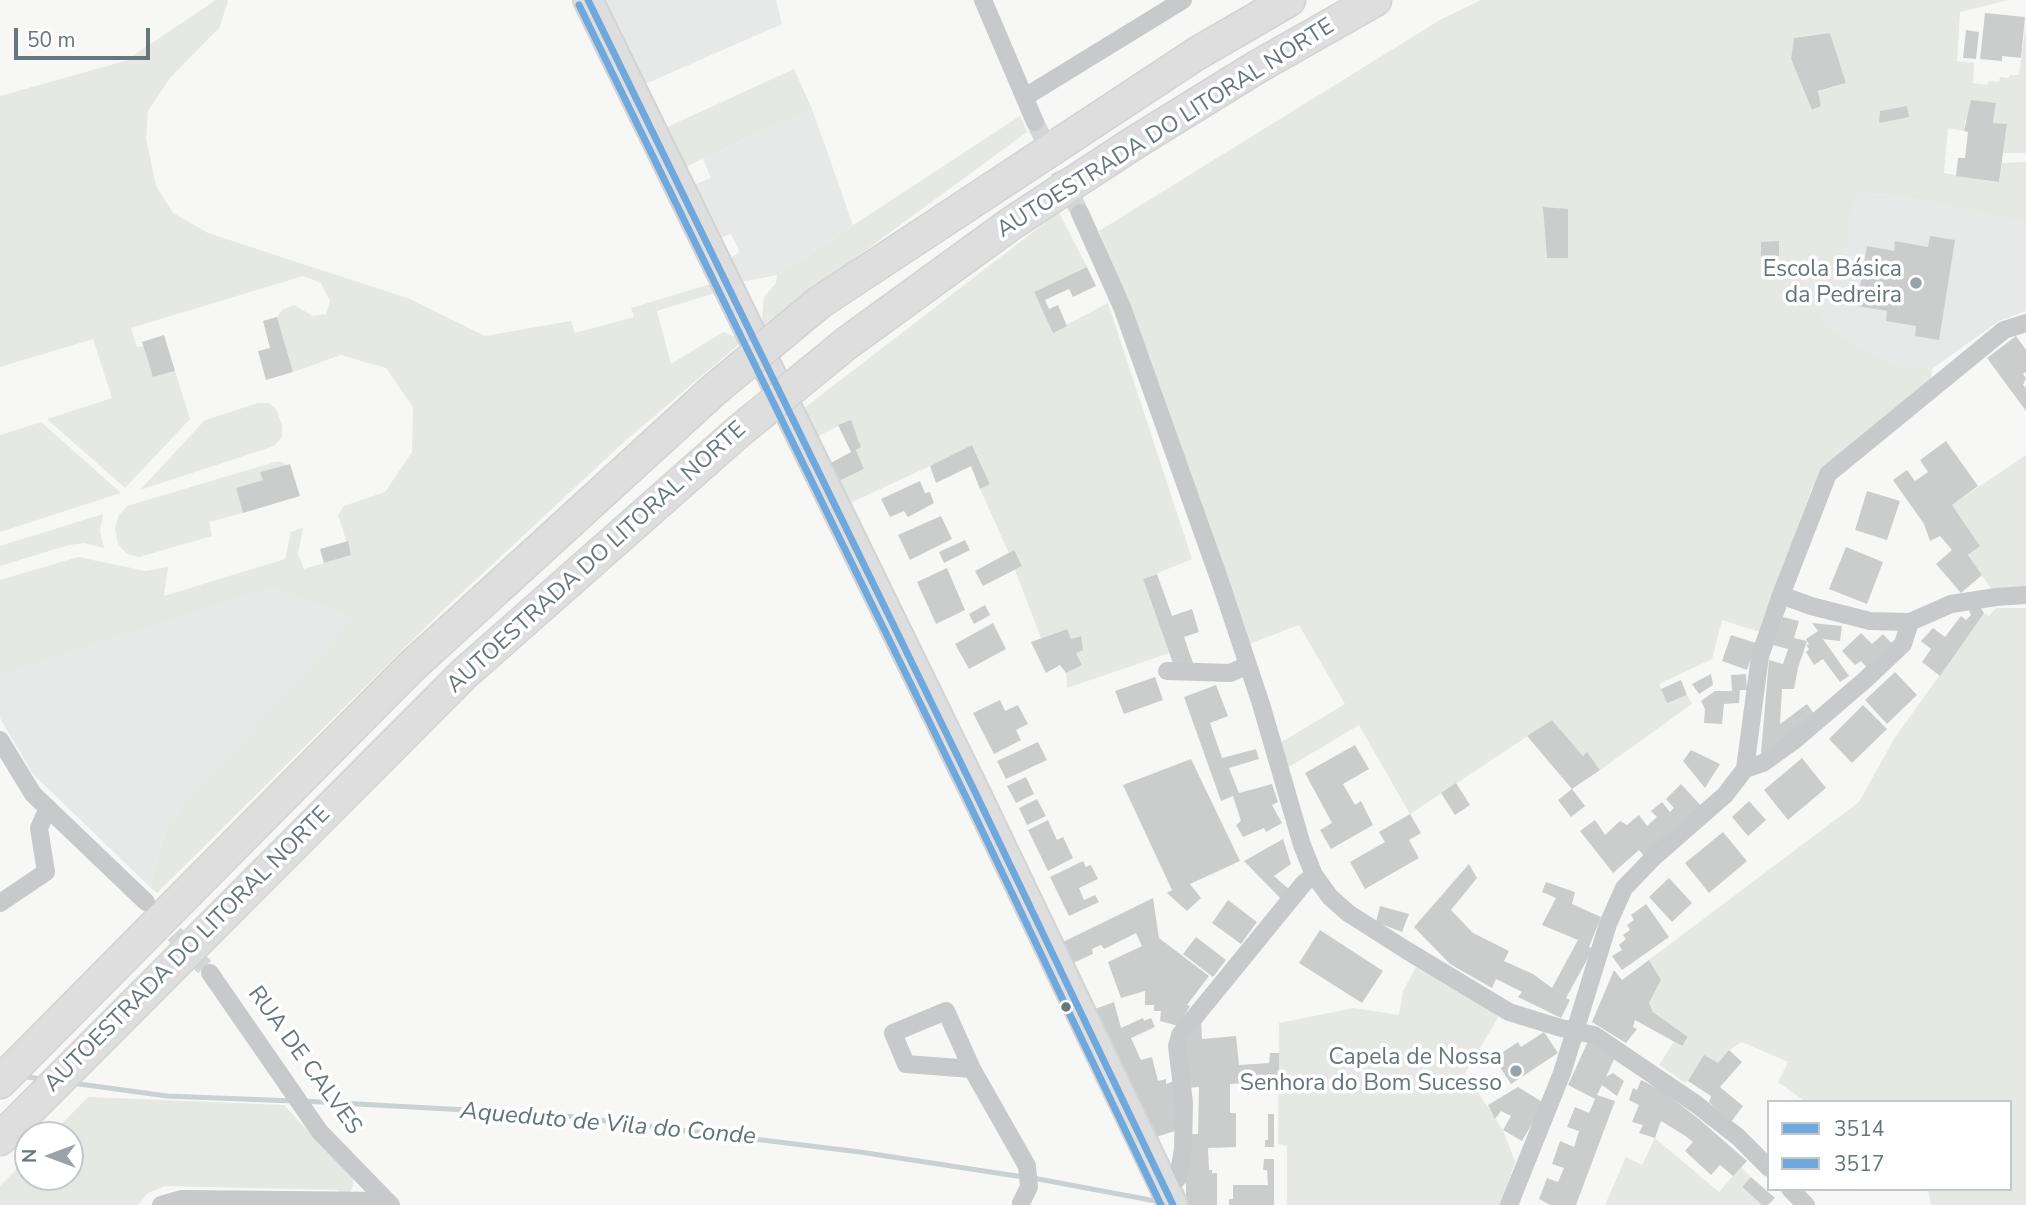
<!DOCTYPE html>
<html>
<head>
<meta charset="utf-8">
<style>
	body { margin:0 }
	#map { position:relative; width:2026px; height:1205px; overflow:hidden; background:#f7f7f6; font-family:"Nunito Sans",sans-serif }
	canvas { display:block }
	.legend { position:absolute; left:1767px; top:1100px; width:245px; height:91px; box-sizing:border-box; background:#fff; border:2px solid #c2c8cb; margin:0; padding:9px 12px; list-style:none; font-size:21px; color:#66767d }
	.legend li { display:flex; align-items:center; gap:14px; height:35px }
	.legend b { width:35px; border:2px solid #c2c8cb }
	.north { position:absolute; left:14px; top:1121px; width:70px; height:70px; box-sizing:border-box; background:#fff; border:2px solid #c2c8cb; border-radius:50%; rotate:270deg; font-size:19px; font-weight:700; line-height:28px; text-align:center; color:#66767d }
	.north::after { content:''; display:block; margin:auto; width:24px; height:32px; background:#99a3a7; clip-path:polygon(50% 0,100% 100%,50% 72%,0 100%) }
	.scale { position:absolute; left:14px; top:28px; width:136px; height:32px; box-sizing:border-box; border:4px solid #66767d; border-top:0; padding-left:9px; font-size:21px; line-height:24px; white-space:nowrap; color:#66767d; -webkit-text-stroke:5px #fff; paint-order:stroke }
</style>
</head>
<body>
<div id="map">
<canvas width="2026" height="1205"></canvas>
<ul class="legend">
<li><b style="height:9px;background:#6fa8dc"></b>3514</li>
<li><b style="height:9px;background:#6fa8dc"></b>3517</li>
</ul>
<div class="north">N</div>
<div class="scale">50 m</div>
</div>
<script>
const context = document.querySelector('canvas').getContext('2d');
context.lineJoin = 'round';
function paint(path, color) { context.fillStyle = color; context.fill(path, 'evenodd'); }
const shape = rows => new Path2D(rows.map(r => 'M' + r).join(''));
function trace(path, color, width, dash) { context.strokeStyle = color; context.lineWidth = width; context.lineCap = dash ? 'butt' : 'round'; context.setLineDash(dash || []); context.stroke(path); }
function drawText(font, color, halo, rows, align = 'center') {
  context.font = font + ' "Nunito Sans",sans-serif'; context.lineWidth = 7; context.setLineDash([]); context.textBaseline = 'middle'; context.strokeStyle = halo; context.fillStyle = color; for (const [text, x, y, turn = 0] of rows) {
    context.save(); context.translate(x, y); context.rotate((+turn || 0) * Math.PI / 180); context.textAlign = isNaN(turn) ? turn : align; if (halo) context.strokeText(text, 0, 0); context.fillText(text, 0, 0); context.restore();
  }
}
paint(shape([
	[603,0,776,0,782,24,645,84],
	[812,109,853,225,777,275,741,282,730,258,740,252,731,234,720,238,694,185,711,178,703,159],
	[1854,193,1889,195,1927,201,2026,224,2026,311,1999,321,1932,369,1894,364,1854,345,1825,321,1801,273],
	[271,588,358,618,167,824,150,887,33,774,0,718,0,676]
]), '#e7e8e8');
paint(shape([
	[216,0,227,0,228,2,219,28,170,78,148,111,146,139,156,186,173,213,208,233,410,299,485,336,571,321,575,333,634,317,631,308,714,283,718,292,657,311,671,364,723,332,744,340,625,441,439,614,157,893,150,887,167,824,357,618,271,588,0,676,0,580,78,557,146,571,168,567,164,596,285,559,291,532,303,528,298,554,304,569,351,555,338,515,344,506,385,492,412,452,413,407,386,368,341,355,293,372,277,317,282,310,294,305,313,316,326,314,330,301,321,283,303,276,131,328,137,347,143,346,153,377,175,371,190,419,125,488,47,419,112,398,93,339,0,367,0,96,125,61],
	[1481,0,2009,0,1960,12,1957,61,1974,63,1973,83,1987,85,1989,81,1999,82,2000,77,2009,78,2010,75,2019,75,2026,23,2026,153,2003,153,2007,125,1993,123,1996,104,1965,120,1964,131,1948,128,1944,173,1999,182,2002,163,2026,162,2026,224,1927,201,1889,195,1854,193,1839,280,1801,273,1825,321,1854,345,1894,364,1932,369,1931,383,1825,469,1812,488,1760,632,1722,620,1712,659,1659,684,1667,702,1687,695,1692,704,1600,770,1587,753,1583,756,1552,720,1410,814,1359,725,1287,768,1280,743,1345,704,1299,625,1246,645,1099,231,1440,20],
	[1830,33,1846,83,1818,92,1821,106,1812,110,1791,59,1794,38],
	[1544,207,1567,258,1547,258],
	[794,69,812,109,685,167,665,128],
	[1020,116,1027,132,761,327,764,297,776,283,777,275],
	[1059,212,1087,267,1034,292,1053,332,1108,303,1192,559,1143,579,1169,653,1067,688,1066,673,1082,665,1076,653,1080,636,1071,639,1067,629,1041,638,1015,570,1022,566,1014,551,1009,553,980,489,990,484,973,446,846,505,837,482,864,469,856,450,861,447,851,420,814,438,803,409],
	[258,403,268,403,276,409,282,425,282,437,274,446,140,490,205,420],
	[41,422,121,493,0,532,0,435],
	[2026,455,2026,589,1992,590,1968,555,1980,546,1952,505],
	[275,462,282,462,286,465,261,472,263,480,236,488,243,513,209,522,212,536,139,557,127,554,118,544,115,528,119,515,127,506],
	[103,514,100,531,104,548,84,543,69,545,0,566,0,546],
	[1996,608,2026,608,2026,1205,1931,1205,1928,1189,2010,1189,2010,1102,1806,1102,1778,1082,1788,1062,1742,1042,1729,1050,1718,1063,1688,1081,1684,1082,1659,1065,1674,1042,1682,1046,1688,1037,1653,1012,1649,1003,1661,980,1649,960,1859,802,1894,739,1984,613,1989,616],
	[1417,965,1499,1016,1465,1073,1503,1130,1515,1162,1501,1205,1287,1205,1287,1146,1278,1144,1279,1023,1354,1008,1399,1015,1403,991],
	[88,1097,284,1105,353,1179,353,1186,349,1194,340,1197,339,1190,165,1186,148,1193,138,1205,0,1205,0,1186,28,1158,28,1177,70,1177,70,1135,51,1135],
	[1655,1138,1719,1192,1741,1167,1751,1177,1742,1188,1762,1205,1605,1205,1626,1157,1642,1165]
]), '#e6e8e4');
trace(shape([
	[20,1076,42,1079],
	[72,1083,167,1096,293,1101],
	[302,1101,558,1115,860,1152,1023,1177],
	[1033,1178,1161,1202]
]), '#c9d1d3', 5);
paint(shape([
	[1985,13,2025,17,2021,58,2002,56,2002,61,1980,59],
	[1966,30,1979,32,1976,59,1963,58],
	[1830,33,1846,83,1818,91,1821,106,1812,110,1791,59,1794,38],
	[1971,100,1996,103,1993,123,2007,124,1999,182,1956,176,1958,158,1965,158,1968,132,1964,131],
	[1907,106,1909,117,1879,123,1880,111],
	[1543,207,1568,209,1568,258,1547,258],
	[1930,236,1955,240,1939,340,1915,336,1916,326,1886,321,1887,311,1857,306,1867,246,1894,251,1895,241,1928,247],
	[1779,241,1779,256,1761,257,1761,242],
	[1087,267,1096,286,1073,297,1069,289,1045,300,1049,309,1058,305,1067,326,1053,333,1034,292],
	[277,317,293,372,266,380,258,351,270,348,263,321],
	[164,335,175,371,153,377,142,342],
	[2016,336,2026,350,2026,372,2023,374,2026,378,2023,385,2026,388,2026,411,1987,358],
	[851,420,861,447,856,450,864,469,837,482,827,465,851,452,838,425],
	[1946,441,1978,486,1952,505,1980,546,1968,555,1982,575,1961,593,1936,564,1952,550,1940,536,1930,541,1924,524,1893,480,1907,470,1915,481,1928,472,1920,460],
	[972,445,990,484,980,489,971,466,936,483,930,466],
	[290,464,300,496,243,513,236,488,263,480,260,472],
	[920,481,925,493,930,492,934,503,908,517,904,511,890,517,881,499],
	[1867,491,1900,501,1887,540,1855,530],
	[941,516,952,539,910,560,898,535],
	[965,540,970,550,944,563,939,552],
	[348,541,351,555,324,563,320,549],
	[1846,547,1883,562,1867,604,1829,589],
	[1014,550,1022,566,983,586,975,571],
	[947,568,965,610,936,624,917,582],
	[1157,574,1172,616,1192,609,1199,632,1184,637,1193,663,1175,669,1143,579],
	[985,605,990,615,974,624,969,614],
	[1980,607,1984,613,1940,676,1922,662,1931,649,1921,641,1933,628,1945,637,1961,616,1966,620,1971,615,1968,608],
	[1783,617,1799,621,1794,638,1807,641,1806,639,1818,631,1812,623,1842,626,1840,641,1823,639,1849,676,1840,682,1823,659,1814,665,1806,652,1809,649,1806,645,1809,644,1807,641,1798,668,1794,689,1782,689,1780,724,1807,704,1817,718,1766,756,1761,752,1769,660,1783,664,1788,649,1773,645],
	[993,623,1006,649,969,669,955,644],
	[1067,629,1071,639,1081,636,1083,650,1076,653,1082,665,1066,673,1060,665,1046,673,1031,642],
	[1861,633,1872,644,1883,634,1895,647,1870,671,1861,661,1855,665,1842,651],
	[1731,635,1756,643,1747,670,1722,661],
	[1895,672,1917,695,1887,724,1865,700],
	[1711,674,1713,685,1699,694,1692,684],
	[1746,674,1747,690,1740,690,1739,703,1724,704,1722,724,1704,723,1705,709,1701,701,1715,691,1732,691,1731,675],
	[1155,677,1163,700,1124,714,1115,691],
	[1681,680,1687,695,1667,703,1661,689],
	[1216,685,1228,716,1210,723,1222,758,1256,749,1259,759,1229,768,1239,793,1272,784,1278,802,1272,805,1282,823,1266,832,1264,828,1243,837,1236,825,1241,821,1233,796,1221,801,1184,697],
	[1000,700,1005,711,1018,705,1028,724,1016,730,1021,740,994,754,973,713],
	[1863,705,1887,729,1852,763,1829,739],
	[1552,720,1583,756,1587,752,1600,770,1572,789,1585,806,1571,817,1558,800,1572,789,1527,736],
	[1038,742,1047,760,1006,779,997,761],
	[1355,745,1369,769,1343,784,1355,805,1361,801,1373,825,1331,849,1320,830,1332,823,1305,773],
	[1691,750,1720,764,1705,788,1683,761],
	[1802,758,1826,788,1788,820,1764,790],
	[1191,759,1240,861,1190,884,1201,898,1187,911,1167,893,1172,890,1123,785],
	[1026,777,1034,794,1016,803,1007,786],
	[1456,783,1470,805,1455,815,1441,793],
	[1681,784,1702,807,1644,856,1639,850,1613,873,1580,831,1595,820,1605,835,1620,821,1627,825,1639,815,1647,826,1657,817,1651,811,1662,802,1670,812,1674,808,1666,799],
	[1037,799,1046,816,1027,825,1019,808],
	[1749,801,1766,820,1748,836,1732,817],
	[1410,814,1421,833,1409,840,1419,858,1365,889,1350,862,1385,842,1379,832],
	[1048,820,1057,840,1063,837,1073,858,1048,871,1028,830],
	[1723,832,1747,861,1709,893,1685,863],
	[1283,839,1291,864,1274,876,1290,890,1282,900,1244,861],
	[1083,861,1086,867,1091,865,1098,879,1079,888,1084,900,1095,895,1099,902,1069,916,1050,877],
	[1469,864,1477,878,1451,910,1473,933,1509,951,1504,961,1533,974,1552,988,1578,940,1542,925,1556,898,1542,892,1546,882,1575,892,1572,904,1601,917,1589,947,1593,949,1566,998,1570,1000,1561,1018,1518,997,1522,992,1496,979,1492,988,1450,964,1414,927],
	[1669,878,1692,903,1672,922,1649,897],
	[1153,898,1159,938,1209,976,1187,1005,1190,1006,1178,1026,1160,1021,1161,1011,1154,1011,1154,1005,1145,1005,1145,991,1121,998,1108,962,1142,946,1136,933,1104,949,1101,945,1092,949,1093,954,1071,964,1061,943],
	[1228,900,1257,922,1241,944,1212,923],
	[1646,904,1669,937,1622,970,1612,956,1622,950,1619,945,1626,939,1623,935,1630,930,1627,925,1634,920,1631,915],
	[1380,906,1409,914,1402,932,1376,922],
	[1320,930,1383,971,1362,1003,1299,963],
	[1196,937,1226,960,1213,977,1183,954],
	[1649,960,1661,980,1649,1003,1653,1012,1688,1037,1682,1046,1635,1020,1633,1027,1637,1029,1626,1043,1592,1022,1614,970,1622,980],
	[1114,1002,1121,1028,1143,1018,1144,1021,1151,1018,1155,1027,1131,1038,1141,1060,1152,1057,1158,1081,1166,1079,1166,1084,1177,1080,1178,1130,1153,1138,1092,1010],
	[1201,1020,1202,1039,1236,1036,1239,1065,1269,1063,1270,1053,1279,1053,1279,1081,1230,1084,1230,1113,1236,1113,1236,1147,1208,1148,1209,1170,1212,1170,1212,1173,1217,1173,1217,1205,1188,1205,1186,1199,1186,1148,1191,1134,1198,1134,1199,1087,1187,1088,1184,1040],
	[1544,1032,1558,1053,1511,1084,1494,1058,1518,1042,1521,1047],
	[1589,1039,1615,1057,1606,1077,1613,1073,1624,1081,1617,1096,1602,1085,1597,1095,1615,1101,1576,1205,1550,1205,1539,1199,1547,1178,1558,1182,1564,1168,1552,1164,1560,1141,1574,1147,1579,1131,1567,1127,1575,1107,1589,1113,1595,1099,1568,1085],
	[1729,1050,1742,1062,1720,1087,1743,1106,1731,1122,1709,1102,1711,1096,1688,1081,1704,1055,1718,1063],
	[1641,1080,1661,1090,1699,1119,1747,1161,1733,1176,1720,1165,1711,1175,1685,1151,1693,1142,1684,1135,1661,1121,1655,1138,1639,1133,1643,1125,1632,1122,1639,1105,1629,1100,1633,1088,1637,1090],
	[1518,1087,1544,1103,1522,1141,1503,1130,1511,1116,1501,1111,1495,1119,1488,1105],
	[1268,1114,1274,1114,1274,1147,1265,1147,1265,1140,1268,1140],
	[1264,1159,1274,1159,1274,1205,1229,1205,1229,1199,1233,1199,1233,1185,1268,1185,1267,1170,1263,1170],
	[1751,1177,1775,1198,1768,1205,1762,1205,1742,1187]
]), '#cbcdcd');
trace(shape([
	[1035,122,1080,213],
	[156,914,210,973]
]), '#d3d7d8', 18, [18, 9]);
const primary = shape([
	[588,0,976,794,1173,1205]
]);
const motorway = shape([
	[820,302,1196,54,1289,0],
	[847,343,1012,223,1134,143,1257,67,1375,0],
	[0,1082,411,667,715,389],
	[0,1139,465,673,738,432]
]);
trace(primary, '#d2d3d3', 32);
trace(motorway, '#d2d3d3', 35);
trace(shape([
	[983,0,1035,122],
	[1025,97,1183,0],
	[1080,213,1122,307,1221,584,1261,704,1302,845,1314,875,1330,897,1348,913,1406,950,1509,1012,1561,1028,1594,1035,1696,1104,1738,1137,1769,1168],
	[1781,595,1811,606,1870,621,1910,622,1951,604,1996,597,2026,595],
	[1167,671,1230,673,1248,665],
	[0,740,33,794,146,902],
	[1745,769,1763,763,1795,740,1865,680,1903,644,1910,622],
	[0,903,46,872,39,828,48,808],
	[210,973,320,1132,391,1205],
	[972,1069,906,1064,893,1033,946,1011,972,1069,1027,1166,1029,1187,1021,1203],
	[1790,1189,1806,1205],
	[1165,1191,1178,1178,1183,1149,1184,1103,1177,1046,1180,1035,1304,883,1314,875],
	[161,1205,182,1199,386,1201],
	[1509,1205,1562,1073,1608,924,1624,888,1654,857,1725,795,1745,769,1760,656,1781,595,1828,474,2004,330,2026,323]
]), '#c8c9ca', 18);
trace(primary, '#dedede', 28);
trace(motorway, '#dedede', 32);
const motorwayBridge = shape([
	[715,389,820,302],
	[738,432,847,343]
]);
trace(motorwayBridge, '#d2d3d3', 35, []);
trace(motorwayBridge, '#dedede', 32);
trace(shape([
	[588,0,976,794,1173,1205]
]), '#6fa8dc', 7);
trace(shape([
	[579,5,967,799,1161,1205]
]), '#6fa8dc', 7);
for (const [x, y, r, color] of [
	[1916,283,7,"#99a3a7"],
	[1066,1007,6,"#66767d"],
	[1516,1071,7,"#99a3a7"]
]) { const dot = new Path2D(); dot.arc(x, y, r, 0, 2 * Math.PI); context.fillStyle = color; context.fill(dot); trace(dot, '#fff', 2.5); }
drawText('23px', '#66767d', '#fff', [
	["AUTOESTRADA DO LITORAL NORTE",1166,129,-32],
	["AUTOESTRADA DO LITORAL NORTE",597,558,-42],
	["AUTOESTRADA DO LITORAL NORTE",188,950,-45],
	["RUA DE CALVES",304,1061,54]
]);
drawText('23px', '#66767d', '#fff', [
	["Escola Básica",1902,270],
	["da Pedreira",1902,296],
	["Capela de Nossa",1502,1058],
	["Senhora do Bom Sucesso",1502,1084]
], 'right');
drawText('italic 24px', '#607478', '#fff', [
	["Aqueduto de Vila do Conde",608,1125,5]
]);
</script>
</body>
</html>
